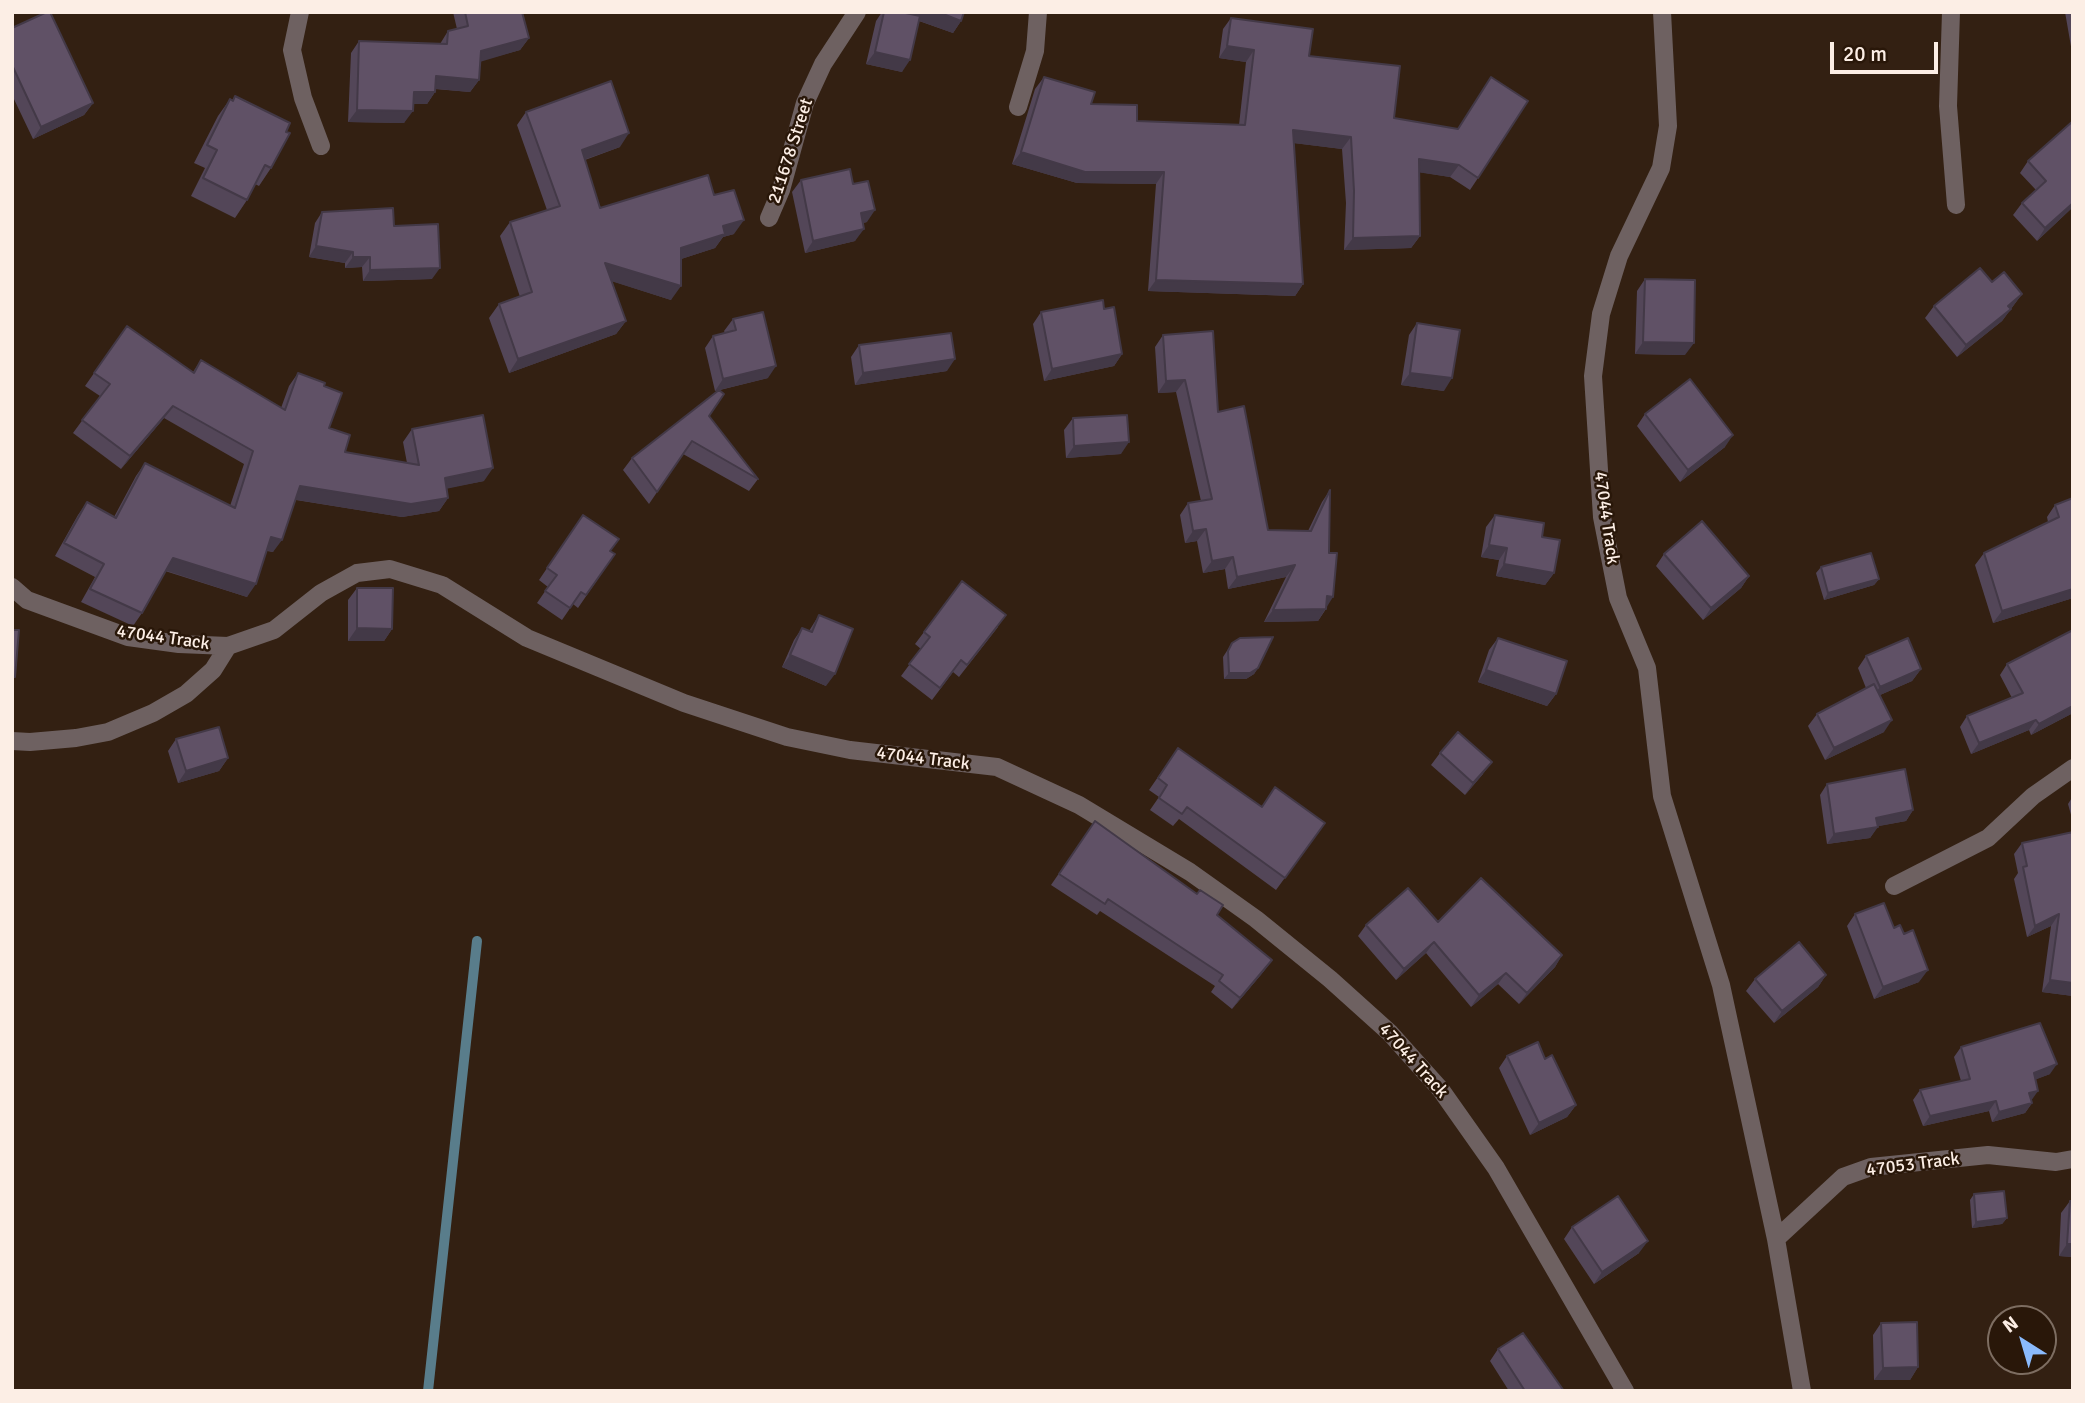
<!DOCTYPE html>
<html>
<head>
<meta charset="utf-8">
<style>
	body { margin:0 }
	#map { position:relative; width:2085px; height:1403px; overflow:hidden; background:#332012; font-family:Signika,sans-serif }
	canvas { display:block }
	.frame { position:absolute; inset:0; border:14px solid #fceee5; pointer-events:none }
	.north { position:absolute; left:1987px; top:1305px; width:70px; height:70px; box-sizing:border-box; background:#291709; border:2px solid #7d6d61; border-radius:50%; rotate:323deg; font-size:19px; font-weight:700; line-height:28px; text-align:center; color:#fceee5 }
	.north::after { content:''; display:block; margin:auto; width:24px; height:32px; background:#8abafc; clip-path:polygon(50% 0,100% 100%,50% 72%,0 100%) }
	.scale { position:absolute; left:1830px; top:42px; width:108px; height:32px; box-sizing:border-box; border:4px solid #fceee5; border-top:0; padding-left:9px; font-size:21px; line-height:24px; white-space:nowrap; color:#fceee5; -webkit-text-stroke:5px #291709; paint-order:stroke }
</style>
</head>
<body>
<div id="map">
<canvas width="2085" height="1403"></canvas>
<div class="frame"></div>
<div class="north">N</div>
<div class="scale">20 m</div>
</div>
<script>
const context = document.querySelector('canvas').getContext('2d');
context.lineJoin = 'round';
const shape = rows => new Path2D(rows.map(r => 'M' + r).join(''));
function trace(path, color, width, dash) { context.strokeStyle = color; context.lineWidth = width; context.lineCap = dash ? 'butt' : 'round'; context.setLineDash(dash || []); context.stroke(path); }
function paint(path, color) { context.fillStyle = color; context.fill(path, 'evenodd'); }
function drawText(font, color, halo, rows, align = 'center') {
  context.font = font + ' Signika,sans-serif'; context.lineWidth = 5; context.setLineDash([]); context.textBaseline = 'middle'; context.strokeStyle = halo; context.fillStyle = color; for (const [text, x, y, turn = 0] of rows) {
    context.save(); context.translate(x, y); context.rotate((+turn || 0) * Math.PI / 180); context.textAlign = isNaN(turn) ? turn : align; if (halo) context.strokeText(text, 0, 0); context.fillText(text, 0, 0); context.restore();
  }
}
trace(shape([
	[428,1391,477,941]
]), '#597d8b', 10);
trace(shape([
	[300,12,292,50,303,98,321,146],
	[1662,12,1668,126,1661,168,1619,256,1601,314,1593,376,1602,517,1618,598,1647,668,1662,796,1721,985,1776,1239,1802,1391],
	[1951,12,1948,106,1956,205],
	[1018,107,1035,51,1038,12],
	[769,218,781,190,805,103,823,64,857,12],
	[12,587,27,600,128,637,179,644,228,646,274,630,321,593,357,573,390,569,442,585,527,638,684,703,787,737,850,750,997,767,1079,805,1190,872,1256,919,1330,979,1390,1033,1441,1090,1496,1168,1625,1391],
	[12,741,30,742,76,738,108,732,153,713,186,694,213,670,228,646],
	[1894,886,1988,838,2033,796,2073,768],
	[1776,1239,1843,1177,1871,1167,1988,1155,2056,1162,2073,1159]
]), '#6e6161', 18);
paint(shape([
	[453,12,522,12,529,38,520,50,480,61,479,80,470,92,435,89,435,92,427,104,413,104,404,123,348,122,351,53,359,41,440,44,448,31,457,29],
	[882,12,904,13,964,12,961,21,953,33,919,21,902,72,866,64,876,21],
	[2065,12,2073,12,2073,58],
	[1231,18,1309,56,1478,178,1470,190,1450,177,1419,172,1420,236,1411,248,1344,250,1346,203,1342,149,1294,143,1303,284,1295,296,1148,291,1156,184,1077,183,1012,164,1035,89,1044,77,1091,104,1137,121,1239,125,1246,62,1219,58,1223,29],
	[12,28,93,103,84,115,33,139,12,95],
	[235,96,286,132,271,168,259,186,255,184,247,200,235,218,191,196,205,168,194,163,218,116,230,99,232,100],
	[526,112,620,147,585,160,600,208,714,195,734,234,723,237,715,248,681,259,671,300,612,281,626,321,616,334,509,373,489,318,499,304,520,297,500,236,510,222,547,210,517,125],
	[2028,161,2073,207,2037,241,2013,215,2022,203,2036,190,2020,173],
	[801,180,853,184,867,222,863,223,855,241,805,253,792,192],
	[322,212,394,226,432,279,363,281,362,267,345,268,345,263,309,257,315,223],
	[1645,279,1685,355,1635,354,1637,291],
	[1992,282,2022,294,2002,321,1957,357,1925,318,1934,306],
	[1104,309,1122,354,1114,366,1044,381,1033,324,1041,312],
	[733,319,768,378,720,390,709,416,758,479,749,491,683,454,649,504,623,470,632,458,719,390,715,391,705,348,713,336,725,333,724,331],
	[1417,323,1444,391,1401,385,1409,335],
	[127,326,193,372,201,360,281,408,289,386,298,373,324,386,329,428,345,452,407,463,403,442,412,429,484,481,447,488,448,498,439,511,402,517,296,500,273,552,267,551,247,597,165,571,142,613,133,626,81,602,95,577,55,556,78,515,87,502,114,517,136,476,145,463,230,506,244,464,164,418,121,469,73,433,100,396,85,386],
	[1163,335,1218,412,1268,530,1308,531,1322,502,1330,490,1326,609,1318,621,1264,622,1286,577,1228,589,1225,569,1203,573,1197,541,1185,543,1180,515,1188,503,1201,501,1176,392,1158,393,1155,347],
	[859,345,947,371,855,385,851,357],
	[1645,414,1725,447,1680,482,1637,426],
	[1073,418,1121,454,1066,458,1064,430],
	[2073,498,2073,598,1993,623,1975,565,1984,553,2048,522,2047,517,2055,505],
	[583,515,610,551,615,554,578,608,573,604,562,620,537,603,548,587,539,580],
	[1495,515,1554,573,1545,585,1496,576,1499,560,1481,557,1486,527],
	[1664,554,1749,576,1741,588,1703,620,1656,566],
	[1821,567,1879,579,1874,585,1824,600,1816,573],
	[357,588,392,629,384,641,348,641,348,600],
	[819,615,826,686,782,667,794,640,802,628,809,631],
	[998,627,959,677,953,672,932,700,901,676,921,649,915,644,924,632],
	[2073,630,2073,713,2031,735,2029,730,1971,754,1960,727,1967,716,2012,698,2000,675,2007,664],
	[1498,638,1556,694,1547,706,1478,682,1489,650],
	[1232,643,1258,668,1254,674,1246,679,1224,679,1223,657],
	[1866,656,1921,669,1912,681,1880,695,1884,732,1825,760,1808,726,1817,714,1866,688,1858,668],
	[176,739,228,758,219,771,178,783,168,751],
	[1178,748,1262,807,1325,823,1276,890,1179,819,1173,826,1150,810,1159,797,1149,790],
	[1440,753,1483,774,1465,795,1431,765],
	[1827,784,1913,810,1906,821,1878,826,1870,838,1827,844,1820,795],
	[2073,796,2073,822,2068,804],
	[1095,821,1217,915,1264,971,1232,1009,1211,992,1215,986,1100,911,1097,915,1051,885],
	[2073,832,2073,996,2042,992,2051,926,2027,937,2014,879,2018,873,2014,854,2022,843],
	[1855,914,1919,982,1874,999,1847,926],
	[1438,922,1562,955,1555,967,1519,1004,1498,984,1471,1007,1426,953,1396,980,1358,936,1366,925],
	[1826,975,1818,987,1774,1023,1746,991,1755,979],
	[1961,1047,2050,1074,2036,1079,2031,1101,2032,1103,2025,1113,1992,1122,1989,1111,1923,1126,1913,1100,1920,1090,1961,1081,1954,1057],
	[1507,1056,1545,1059,1576,1105,1567,1117,1530,1135,1499,1068],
	[1974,1194,2007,1218,2002,1224,1972,1228,1970,1200],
	[2070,1201,2073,1201,2073,1257,2059,1256,2061,1213],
	[1572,1227,1639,1253,1594,1284,1564,1239],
	[1881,1323,1918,1367,1910,1380,1874,1380,1873,1335],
	[1498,1349,1564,1391,1509,1391,1490,1361]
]), '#534658');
paint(shape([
	[905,12,938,12,961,21,953,33,903,15],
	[529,38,520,50,473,64,481,51],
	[1227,46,1254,50,1246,62,1219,58],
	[875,52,910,60,902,72,866,64],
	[436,76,479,80,470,92,427,88],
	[414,92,435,92,427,104,405,104],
	[93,103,84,115,33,139,41,127],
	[357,110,413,111,404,123,348,122],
	[1293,130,1351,137,1342,149,1285,142],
	[629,133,620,147,572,164,582,150],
	[1021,152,1164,172,1156,184,1077,183,1012,164],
	[1419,159,1459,165,1450,177,1410,171],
	[2073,203,2073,207,2037,241,2045,228],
	[875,210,867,222,852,225,861,213],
	[744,220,734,234,723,237,715,248,672,262,681,248,723,226],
	[864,229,855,241,805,253,813,241],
	[1420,236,1411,248,1344,250,1353,238],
	[316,246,353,252,345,263,309,257],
	[353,257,370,257,362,267,345,268],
	[605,263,681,286,671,300,595,276],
	[440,268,432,279,363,281,370,270],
	[1156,280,1303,284,1295,296,1148,291],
	[2022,294,2002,321,1957,357,1966,345,2008,306],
	[626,321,616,334,509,373,518,359],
	[1643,342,1694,343,1685,355,1635,354],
	[1122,354,1114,366,1044,381,1052,369],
	[955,359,947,371,855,385,863,373],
	[776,366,768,378,715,391,723,379],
	[1410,373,1452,378,1444,391,1401,385],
	[1185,380,1176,392,1158,393,1166,381],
	[173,406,164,418,121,469,130,456],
	[1733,435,1725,447,1680,482,1688,470],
	[1129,442,1121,454,1066,458,1074,446],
	[493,468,484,481,436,491,445,478],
	[300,486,448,498,439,511,402,517,291,499],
	[1206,529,1197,541,1185,543,1193,531],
	[271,537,282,540,273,552,262,549],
	[1489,545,1507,548,1499,560,1481,557],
	[1233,557,1225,569,1203,573,1212,561],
	[173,558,256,584,247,597,164,570],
	[1504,564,1554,573,1545,585,1496,576],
	[1295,565,1286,577,1228,589,1237,577],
	[1749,576,1741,588,1703,620,1711,608],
	[1879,579,1874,585,1824,600,1828,593],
	[2073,589,2073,598,1993,623,2002,611],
	[1327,596,1333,597,1318,621,1264,622,1273,610],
	[357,628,392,629,384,641,348,641],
	[790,655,835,674,826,686,782,667],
	[1258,668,1254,674,1246,679,1224,679,1229,673],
	[1921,669,1912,681,1871,699,1880,687],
	[1486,670,1556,694,1547,706,1478,682],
	[2073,706,2073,713,2031,735,2039,724],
	[1892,720,1884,732,1825,760,1834,748],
	[2036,720,2029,730,1971,754,1979,743],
	[228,758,219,771,178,783,186,771],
	[1492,762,1483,774,1465,795,1473,783],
	[1913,810,1906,821,1869,828,1876,818],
	[1878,827,1870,838,1827,844,1834,834],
	[2059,914,2051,926,2027,937,2035,926],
	[1434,942,1426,953,1396,980,1404,969],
	[1562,955,1555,967,1519,1004,1527,993],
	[1272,960,1264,971,1232,1009,1240,998],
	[1928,970,1919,982,1874,999,1883,987],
	[1506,973,1498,984,1471,1007,1479,995],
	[1826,975,1818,987,1774,1023,1782,1011],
	[2050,980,2073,983,2073,996,2042,992],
	[2057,1064,2050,1074,2027,1083,2034,1073],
	[2038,1091,2031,1101,2029,1093],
	[1996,1101,1989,1111,1923,1126,1930,1116],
	[2032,1103,2025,1113,1992,1122,1999,1112],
	[1576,1105,1567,1117,1530,1135,1539,1123],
	[2007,1218,2002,1224,1972,1228,1976,1222],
	[1648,1241,1639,1253,1594,1284,1602,1272],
	[2067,1244,2073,1244,2073,1257,2059,1256],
	[1918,1367,1910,1380,1874,1380,1883,1368]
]), '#433947');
const building = shape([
	[47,12,50,12,93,103,41,127,12,65,12,28,47,12],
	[465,12,522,12,529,38,481,51,479,80,436,76,435,92,414,92,413,111,357,110,359,41,447,44,448,31,468,26,465,12],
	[884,12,901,12,920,16,910,60,875,52,884,12],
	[938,12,964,12,961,21,938,12],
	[1231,18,1313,29,1309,56,1400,66,1394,118,1458,129,1491,77,1528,101,1478,178,1459,165,1419,159,1420,236,1353,238,1354,191,1351,137,1293,130,1303,284,1156,280,1164,172,1085,172,1021,152,1044,77,1095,92,1091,104,1137,105,1137,121,1245,125,1254,50,1227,46,1231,18],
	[611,81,629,133,582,150,600,208,708,175,714,195,734,190,744,220,723,226,725,234,681,248,681,286,605,263,626,321,518,359,499,304,532,292,510,222,560,206,526,112,611,81],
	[235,96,290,123,286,132,290,133,271,168,265,165,247,200,203,178,217,150,207,145,230,99,233,101,235,96],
	[2073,121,2073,203,2045,228,2022,203,2046,181,2028,161,2073,121],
	[850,169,853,184,868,181,875,210,861,213,864,229,813,241,801,180,850,169],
	[393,208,394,226,438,224,440,268,370,270,370,257,353,257,353,252,316,246,322,212,393,208],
	[1980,268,1992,282,2004,272,2022,294,2008,306,2011,309,1966,345,1934,306,1980,268],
	[1645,279,1695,280,1694,343,1643,342,1645,279],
	[1103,300,1104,309,1114,307,1122,354,1052,369,1041,312,1103,300],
	[763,312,776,366,723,379,713,336,736,330,733,319,763,312],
	[1417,323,1460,330,1452,378,1410,373,1417,323],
	[127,326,194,373,201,360,285,410,298,373,325,383,324,386,342,393,329,428,350,435,345,452,419,465,412,429,483,415,493,468,445,478,448,498,411,504,300,486,282,540,271,537,256,584,173,558,142,613,90,589,104,564,64,543,87,502,116,518,145,463,235,508,253,451,173,406,130,456,82,420,110,384,94,373,127,326],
	[1213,331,1218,412,1244,406,1268,530,1311,531,1330,490,1329,553,1337,553,1333,597,1327,596,1326,609,1273,610,1295,565,1237,577,1233,557,1212,561,1206,529,1193,531,1188,503,1212,499,1185,380,1166,381,1163,335,1213,331],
	[951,333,955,359,863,373,859,345,951,333],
	[1690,379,1733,435,1688,470,1645,414,1690,379],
	[719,390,724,394,709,416,758,479,692,441,657,492,632,458,719,390],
	[1127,415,1129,442,1074,446,1073,418,1127,415],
	[2073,498,2073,589,2002,611,1984,553,2059,517,2055,505,2073,498],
	[583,515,619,539,610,551,615,554,586,595,581,592,570,608,545,591,557,575,547,568,583,515],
	[1495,515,1544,523,1542,537,1560,540,1554,573,1504,564,1507,548,1489,545,1495,515],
	[1702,521,1749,576,1711,608,1664,554,1702,521],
	[1871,553,1879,579,1828,593,1821,567,1871,553],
	[962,581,1006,615,967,665,961,660,940,688,909,664,930,637,924,632,962,581],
	[357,588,393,588,392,629,357,628,357,588],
	[819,615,853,629,835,674,790,655,802,628,812,632,819,615],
	[12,630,19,630,15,677,12,677,12,630],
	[2073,630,2073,706,2039,724,2036,720,1979,743,1967,716,2023,693,2007,664,2073,630],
	[1273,637,1258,668,1250,673,1229,673,1228,651,1232,643,1240,638,1273,637],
	[1498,638,1567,661,1556,694,1486,670,1498,638],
	[1908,638,1921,669,1880,687,1866,656,1908,638],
	[1874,684,1892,720,1834,748,1817,714,1874,684],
	[219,727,228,758,186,771,176,739,219,727],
	[1458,732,1492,762,1473,783,1440,753,1458,732],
	[1178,748,1262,807,1275,787,1325,823,1285,878,1187,807,1182,814,1159,798,1167,785,1158,778,1178,748],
	[1905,769,1913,810,1876,818,1878,827,1834,834,1827,784,1905,769],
	[1095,821,1197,894,1200,890,1223,905,1217,915,1272,960,1240,998,1219,981,1223,975,1108,899,1105,904,1059,874,1095,821],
	[2073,832,2073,983,2050,980,2059,914,2035,926,2023,867,2027,866,2022,843,2073,832],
	[1481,878,1562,955,1527,993,1506,973,1479,995,1434,942,1404,969,1366,925,1408,888,1438,922,1481,878],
	[1884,903,1894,928,1900,925,1904,934,1913,930,1928,970,1883,987,1855,914,1884,903],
	[1799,942,1826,975,1782,1011,1755,979,1799,942],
	[2040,1023,2057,1064,2034,1073,2038,1091,2029,1093,2032,1103,1999,1112,1996,1101,1930,1116,1920,1090,1970,1079,1961,1047,2040,1023],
	[1538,1042,1545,1059,1552,1055,1576,1105,1539,1123,1507,1056,1538,1042],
	[2004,1191,2007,1218,1976,1222,1974,1194,2004,1191],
	[1618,1196,1648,1241,1602,1272,1572,1227,1618,1196],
	[2070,1201,2073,1201,2073,1244,2067,1244,2070,1201],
	[1917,1322,1918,1367,1883,1368,1881,1323,1917,1322],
	[1523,1333,1564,1391,1525,1391,1498,1349,1523,1333]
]);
paint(building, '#605166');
trace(building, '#433947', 2);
drawText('18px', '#fceee5', '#291709', [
	["211678 Street",791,151,-72],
	["47044 Track",1606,518,82],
	["47044 Track",163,638,8],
	["47044 Track",923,759,7],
	["47044 Track",1413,1061,48],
	["47053 Track",1913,1165,-7]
]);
</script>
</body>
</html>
